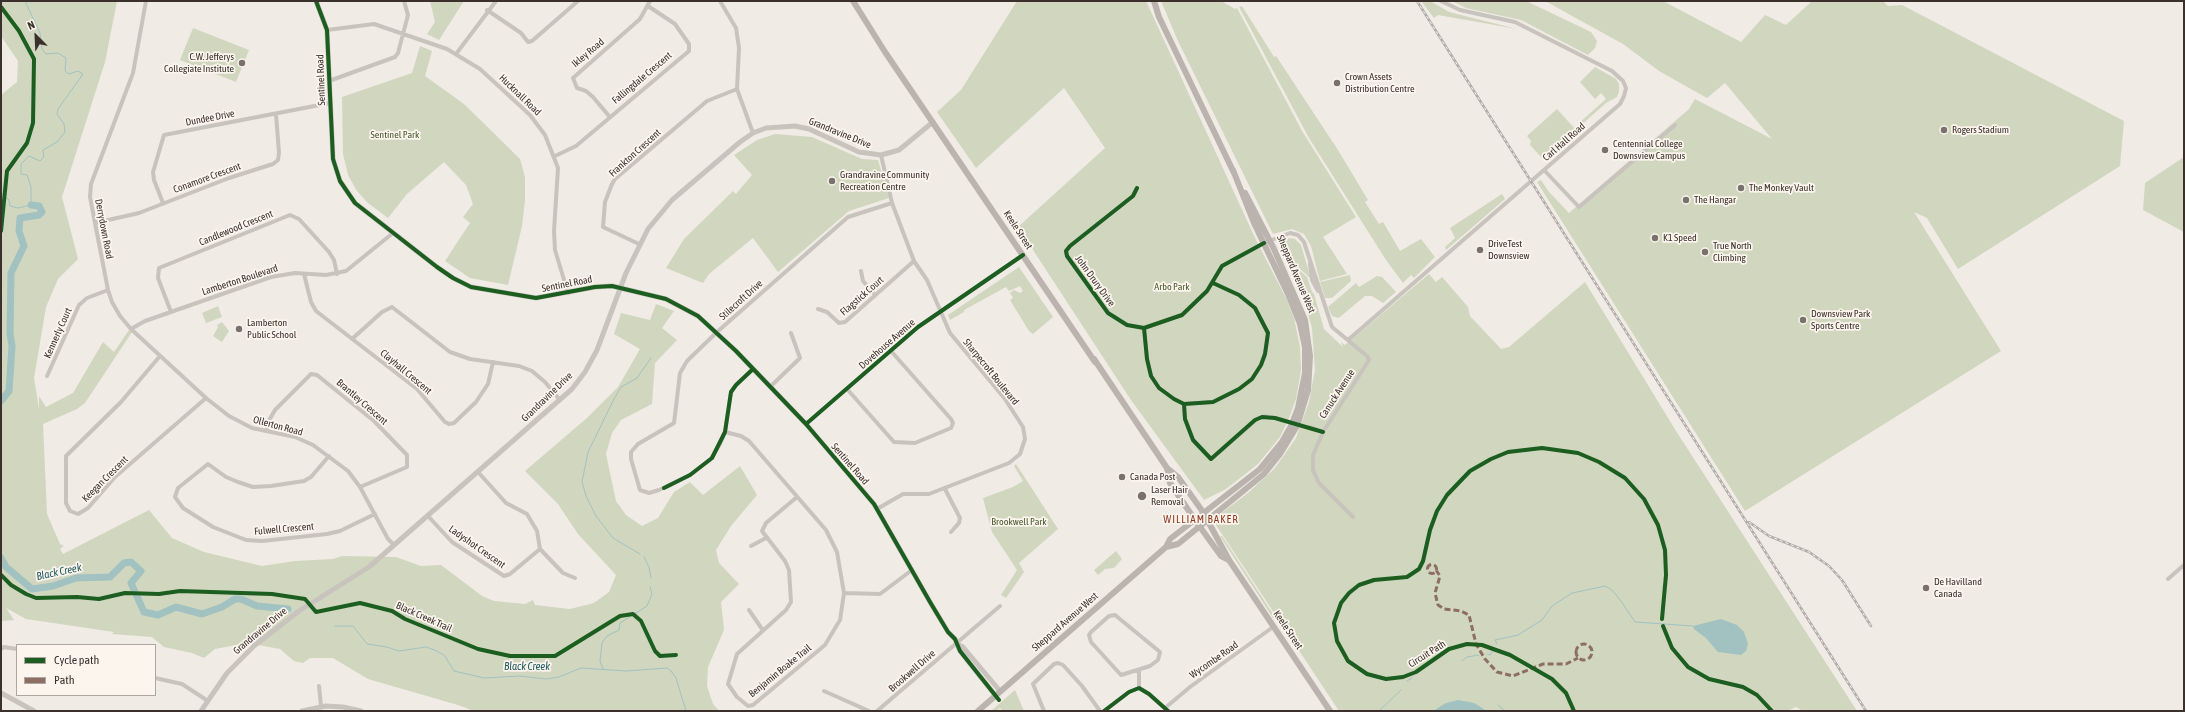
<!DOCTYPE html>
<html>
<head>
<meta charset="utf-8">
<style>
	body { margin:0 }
	#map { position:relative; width:2185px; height:712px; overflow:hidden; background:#f0ebe5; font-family:"Asap Condensed",sans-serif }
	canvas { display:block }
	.frame { position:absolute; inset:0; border:2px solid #3b302b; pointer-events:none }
	.legend { position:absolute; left:16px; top:644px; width:140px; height:52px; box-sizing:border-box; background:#fbf5ee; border:1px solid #aea6a0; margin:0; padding:5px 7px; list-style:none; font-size:12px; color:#3b302b }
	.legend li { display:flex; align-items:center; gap:8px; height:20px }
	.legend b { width:20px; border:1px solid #aea6a0 }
	.north { position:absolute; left:16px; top:16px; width:40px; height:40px; -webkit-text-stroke:3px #fbf5ee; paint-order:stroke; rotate:336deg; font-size:11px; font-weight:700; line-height:16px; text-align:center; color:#3b302b }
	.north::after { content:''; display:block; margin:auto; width:14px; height:18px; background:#3b302b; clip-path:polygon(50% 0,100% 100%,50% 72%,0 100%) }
</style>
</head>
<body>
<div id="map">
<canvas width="2185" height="712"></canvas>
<div class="frame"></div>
<ul class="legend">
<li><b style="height:5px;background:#1b5e20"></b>Cycle path</li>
<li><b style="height:5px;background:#8d6e63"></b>Path</li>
</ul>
<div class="north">N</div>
</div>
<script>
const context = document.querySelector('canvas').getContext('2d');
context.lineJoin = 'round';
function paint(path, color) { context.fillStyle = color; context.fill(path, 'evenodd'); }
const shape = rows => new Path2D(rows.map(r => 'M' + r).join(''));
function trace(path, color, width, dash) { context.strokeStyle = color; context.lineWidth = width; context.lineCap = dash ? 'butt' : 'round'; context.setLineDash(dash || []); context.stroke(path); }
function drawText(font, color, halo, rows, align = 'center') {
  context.font = font + ' "Asap Condensed",sans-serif'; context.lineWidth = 3.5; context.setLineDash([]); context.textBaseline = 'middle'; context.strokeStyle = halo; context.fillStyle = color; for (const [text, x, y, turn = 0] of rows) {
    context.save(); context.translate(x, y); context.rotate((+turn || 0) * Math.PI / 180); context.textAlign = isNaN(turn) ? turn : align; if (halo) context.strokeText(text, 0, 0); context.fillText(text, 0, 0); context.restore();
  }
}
paint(shape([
	[1,1,117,1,105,62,62,197,78,259,58,279,46,307,34,378,39,409,39,396,46,407,73,393,103,342,114,352,129,330,132,332,85,403,77,409,43,424,47,514,60,544,64,546,60,549,63,554,149,510,172,538,204,552,262,566,295,561,333,559,342,556,396,557,421,566,441,565,482,596,494,601,525,604,533,600,535,605,570,609,594,603,609,592,616,575,578,534,558,504,525,471,587,418,618,387,640,349,614,334,621,313,650,320,656,304,674,311,662,328,677,340,655,363,652,404,621,420,612,433,606,454,616,501,626,515,642,526,658,518,674,492,690,482,703,495,740,466,757,495,731,526,716,550,719,563,739,584,721,602,724,630,708,667,707,686,713,704,719,711,474,711,458,705,368,679,333,658,310,658,303,663,294,661,280,649,247,643,215,649,204,658,192,653,164,647,152,637,112,634,114,632,26,619,6,608,14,620,1,621,1,95,17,82,18,61,1,36],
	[430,1,464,1,439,40,427,34,435,22],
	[1017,1,1146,1,1256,240,1287,300,1294,318,1300,347,1301,370,1296,399,1289,418,1280,437,1258,464,1226,489,1204,500,1131,400,1018,227,1105,148,1064,88,976,168,937,112,961,90],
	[1161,1,1221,1,1235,9,1237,8,1302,131,1356,217,1323,237,1347,274,1320,281,1311,246,1304,234,1292,229,1273,234,1178,41],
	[1421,1,1430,1,1449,12,1517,29,1438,15,1434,18],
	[1452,1,1526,1,1591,32,1597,41,1595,48,1588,55,1521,20,1466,8],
	[1545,1,1663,1,1741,42,1765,15,1786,25,1812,1,1883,1,1888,6,1902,5,2124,121,2120,166,1958,269,1927,218,1914,212,2001,351,1745,511,1537,182,1541,180,1549,192,1569,213,1689,109,1695,99,1772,139,1725,83,1707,98,1659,71,1623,44],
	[1242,6,1274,57,1276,56,1338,150,1368,200,1365,202,1379,224,1383,222,1400,251,1421,239,1435,257,1414,278,1411,275,1403,283,1386,260,1309,138,1239,7],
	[193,28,249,50,236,82,180,60],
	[420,46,432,51,425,76,464,104,520,159,525,177,525,200,522,226,508,285,470,278,445,261,470,223,463,217,473,204,466,185,444,162,407,194,388,218,368,203,357,191,348,175,343,154,342,97,412,73],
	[1595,67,1616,79,1619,84,1619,92,1617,97,1606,103,1579,127,1579,123,1606,99,1601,93,1595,99,1580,82],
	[1557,109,1576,130,1543,159,1530,145,1531,141,1527,136],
	[775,134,812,137,862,159,878,160,889,198,849,211,778,272,753,238,709,274,703,283,666,268,684,239,733,191,736,194,752,175,734,155,757,140],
	[2184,157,2184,232,2143,210,2145,183],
	[1502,194,1505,199,1446,250,1445,247,1455,238,1450,228],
	[1289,238,1295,239,1301,245,1311,279,1284,254,1278,243],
	[1284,256,1307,277,1312,292,1314,294,1324,329,1343,347,1341,342,1345,345,1429,274,1436,282,1442,277,1468,307,1470,316,1501,349,1509,347,1585,282,1676,431,1857,711,1803,711,1796,707,1787,711,1339,711,1214,522,1216,517,1248,493,1275,468,1296,438,1309,402,1315,370,1312,328,1303,296],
	[1019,267,1053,317,1033,334,1029,331,1010,300,1013,298,1010,293,1014,290,1020,293,1023,291,1020,286,1009,291,1006,287,964,310,964,312,950,320,948,315],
	[1350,275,1351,281,1332,298,1325,298,1320,282],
	[1377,276,1382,277,1396,292,1383,303,1372,296,1365,296,1341,316,1338,318,1332,316,1328,307,1356,283,1359,287],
	[218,306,222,317,206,323,202,313],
	[222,322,229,331,222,342,213,336,218,327,217,325],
	[1016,464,1058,529,1019,563,1024,572,1006,598,1001,595,1017,570,992,532,983,498,1013,487,1023,481,1014,466],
	[1220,536,1222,536,1275,617,1273,618],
	[1116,551,1122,559,1114,568,1105,569,1098,575,1094,570],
	[1015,690,1024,711,1003,711,1000,708,997,711,991,711]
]), '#d1d6bf');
paint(shape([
	[1721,619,1737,625,1744,632,1748,644,1746,651,1741,655,1718,652,1706,638,1694,629,1693,626],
	[1458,700,1474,703,1487,711,1433,711,1446,703]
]), '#a1c2c1');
trace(shape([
	[1,192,2,195],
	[7,198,9,200,10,206,18,208,31,205,31,187,27,175,21,174,21,164,29,156,40,161,44,157,43,150,57,142,65,132,64,124,57,114,58,109,83,74,78,71,69,74,65,71,66,58,58,53,46,54,42,49,40,33,25,1],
	[640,554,613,538,596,516,586,496,582,482,588,452,615,397,621,387,637,378,651,358],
	[644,557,649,567,651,578],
	[335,626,353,626,367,644,387,647,399,651,426,647,437,651,445,656,454,671,484,678,520,676,546,679,559,677,581,668,626,671,667,668,671,671,676,678,686,711],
	[1497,644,1495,640,1518,635,1542,620,1552,606,1572,593,1605,586,1612,590,1621,601,1635,622,1693,626],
	[1487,654,1490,655,1493,651],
	[1462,661,1467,657,1479,655],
	[603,669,600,661,602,643,607,636,619,630,620,623,647,606,652,594,650,587],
	[1407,681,1412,678],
	[1498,705,1505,711],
	[1379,711,1401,690]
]), '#a1c2c1', 1);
trace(shape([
	[1,401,9,391,12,346,10,333,11,273,24,246,19,231,20,218,39,215,42,212,39,206,31,205],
	[1,558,6,567,32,589,53,586,76,578,110,577,124,563,131,562,141,571,131,583,144,612,158,615,176,607,202,614,222,607,235,599,241,599,257,606,288,609]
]), '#a1c2c1', 7);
trace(shape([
	[146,1,133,73,91,184,90,197,108,290,112,302,120,316,131,329,206,398,229,416,252,428,295,437,313,445,348,471,360,487,388,539,394,545],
	[720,1,736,28,739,48,737,89,753,133],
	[487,10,521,33,528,42,532,41,578,1],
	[327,30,374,24,447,49,480,69,530,115,545,135,558,168,554,231,555,250,568,293],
	[456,54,496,1],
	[329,81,395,57,398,53,408,15,404,1],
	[609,116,593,97,586,91,577,88,573,78,640,19,650,1],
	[555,156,576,146,689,51,689,44,675,24,648,6],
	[1544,170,1579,207,1675,125],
	[1137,188,1133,196,1070,246,1066,251,1067,256,1108,313,1127,325,1144,328,1182,315,1207,291,1222,266,1264,243,1290,233,1298,235,1304,242,1332,327,1367,356,1369,360,1323,432,1313,455,1313,470,1319,483,1353,517],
	[163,203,154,180,153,172,164,135,330,103],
	[95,223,139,213,229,178,273,164,278,160,279,153,276,114],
	[639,244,603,227,605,202,612,184,615,179,707,101,737,89],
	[1310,264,1312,280,1318,291],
	[861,271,863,281,875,295],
	[304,274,311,302,316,311,417,389,445,422,449,424,454,423,476,402,488,384,493,362],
	[818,309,827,312,839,323,845,322,914,261],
	[171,312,158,278,159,268,290,215,299,219,329,252,334,260,337,274],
	[1144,328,1147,359,1151,376,1159,388,1174,399,1184,404,1213,402,1239,389,1252,379,1261,365,1265,354,1268,333,1255,308,1239,295,1213,283],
	[131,329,145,321,271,277,295,273,326,275,346,271,393,233],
	[352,339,382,312,392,307,450,352,470,359,519,366,532,371,545,382,560,400],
	[1348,340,1620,104,1624,96,1626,88,1623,81,1612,71,1515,22,1460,10,1441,1],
	[160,356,121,402,66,456,66,503,70,511,78,514,88,508,115,477,206,398],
	[753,369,736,385,731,392,725,432,720,444,710,460,690,475,659,490,649,493,640,490,631,459,631,452,638,444,674,423,680,373,687,361,717,332,848,217,892,203],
	[47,376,79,305,87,298,108,290],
	[771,386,800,358,791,333],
	[847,389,894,442,915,443,951,428,953,423,951,419,891,351],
	[1184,404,1185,419,1193,440,1211,459,1257,419,1265,416,1275,418],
	[806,424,918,327,1023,255],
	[1310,427,1323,432],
	[267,431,267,424,275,410,311,374,317,375,374,421,407,455,407,467,360,487],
	[725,432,741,436,749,441,826,530,837,552,844,593,840,620,825,645,753,705,748,706,737,697,728,684,737,654,786,610,791,602,789,570,785,561,762,531,766,523,797,497],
	[329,456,311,477,304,481,271,486,253,487,238,482,226,477,208,464,178,488,175,497,183,508,213,527,246,540,262,541,327,534,340,531,375,514],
	[478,472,506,503,527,514,537,531,540,549,563,573,575,578],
	[945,489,960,518,959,523,951,532],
	[877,509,903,494,929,494,1009,463,1020,454,1025,439,1023,427,1005,399,950,333,927,280,914,261,892,203,881,155],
	[428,516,452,542,504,576,510,574,540,549],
	[751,546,766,538],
	[2168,579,2184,565],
	[844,593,880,594,912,570],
	[749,610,762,629],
	[1115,615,1160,652,1158,660,1150,666,1121,675,1091,642,1089,635,1091,632,1109,616,1115,615],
	[1,649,4,647,17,649],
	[1139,670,1139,688],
	[155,678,182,684,208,701],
	[319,686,321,706],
	[824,691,869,711],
	[1165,708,1190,687,1273,627],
	[877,711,1000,606],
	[1044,711,1033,684,1054,664,1058,663,1063,665,1082,686,1100,711],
	[1104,711,1129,692,1139,688,1149,694,1168,711]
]), '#c9c3be', 4);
trace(shape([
	[316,1,327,30,333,159,340,181,355,203,437,267,453,278,471,287,536,298,595,287,612,286,666,299,698,316,736,351,806,424,874,504,930,602,948,632,955,639,960,651,995,695],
	[957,644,963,647,1000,691],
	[1,693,34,711],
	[201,711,227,673,254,646,299,611,369,567,572,389,585,372,597,350,626,273,648,229,672,200,740,142,753,133,766,128,795,126,809,129,859,152,881,155,899,150,933,122],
	[302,711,326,706,343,707,361,711]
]), '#c9c3be', 5);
trace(shape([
	[853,1,885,52,1095,362],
	[1154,1,1159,17,1234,173],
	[1094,359,1167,468,1178,477,1203,512,1229,560,1330,711],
	[1167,468,1170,483,1195,520,1221,556,1229,560],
	[1166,547,1178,544,1264,474,1280,454,1297,426,1308,390,1310,356,1305,320,1274,249,1245,193],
	[978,711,1166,547,1170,539,1260,469,1282,442,1291,426,1298,408,1305,373,1305,347,1300,324,1288,294,1254,223,1233,170]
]), '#bab3ae', 6);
const rail = shape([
	[1417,1,1866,711],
	[1749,522,1769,536,1809,552,1829,566,1842,580,1871,626]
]);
trace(rail, '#b1aca8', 2.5);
trace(rail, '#fbf5ee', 1, [3]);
trace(shape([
	'1427.5 569a4.5 4.5 0 1 1 9 0a4.5 4.5 0 1 1-9 0Z',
	[1436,570,1440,576,1435,593,1438,605,1444,609,1461,611,1469,615,1476,644,1485,659,1497,672,1513,676,1543,664,1566,664,1578,658],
	'1576 652a8 8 0 1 1 16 0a8 8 0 1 1-16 0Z'
]), '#8d6e63', 3, [6, 3]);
trace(shape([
	[316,1,327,30,333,159,340,181,355,203,437,267,453,278,471,287,536,298,595,287,612,286,666,299,698,316,736,351,806,424,874,504,930,602,948,632,955,639,960,651,999,700],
	[1,7,19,31,34,59,33,123,27,143,7,171,1,231],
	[1137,188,1133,196,1070,246,1066,251,1067,256,1108,313,1127,325,1144,328,1182,315,1207,291,1222,266,1264,243],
	[1144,328,1147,359,1151,376,1159,388,1174,399,1184,404,1213,402,1239,389,1252,379,1261,365,1265,354,1268,333,1255,308,1239,295,1213,283],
	[1184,404,1185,419,1193,440,1211,459,1255,420,1262,417,1275,418,1323,432],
	[806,424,918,327,1023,255],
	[664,488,690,475,712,458,725,432,731,392,736,385,753,369],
	[1,575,11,585,26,594,36,598,77,597,99,599,125,593,159,594,180,591,272,594,305,599,316,612,360,603,392,611,405,619,478,649,510,656,555,656,620,616,633,614,641,621,655,651,660,656,676,655],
	[1663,626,1672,648,1688,667,1709,679,1743,687,1757,695,1772,711],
	[1104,711,1129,692,1139,688,1149,694,1168,711],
	[1574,711,1566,693,1552,679,1510,655,1482,645,1467,644,1449,649,1416,672,1403,677,1386,679,1367,674,1348,661,1337,641,1334,623,1341,603,1349,593,1359,585,1374,580,1407,577,1419,569,1423,561,1430,530,1437,511,1447,495,1470,471,1491,459,1508,452,1542,448,1578,453,1599,462,1625,478,1644,499,1658,525,1665,550,1666,575,1662,619]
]), '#1b5e20', 4);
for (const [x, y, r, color] of [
	[242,63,4,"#7a716c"],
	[1337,83,4,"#7a716c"],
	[1944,130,4,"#7a716c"],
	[1605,150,4,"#7a716c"],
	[832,181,4,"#7a716c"],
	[1741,188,4,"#7a716c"],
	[1686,200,4,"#7a716c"],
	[1655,238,4,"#7a716c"],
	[1480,250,4,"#7a716c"],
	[1705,252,4,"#7a716c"],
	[1803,320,4,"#7a716c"],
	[239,329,4,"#7a716c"],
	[1122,477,4,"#7a716c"],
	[1142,496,5,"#7a716c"],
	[1926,588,4,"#7a716c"]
]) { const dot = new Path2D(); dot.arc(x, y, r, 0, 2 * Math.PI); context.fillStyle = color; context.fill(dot); trace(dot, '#fbf5ee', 1.5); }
drawText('10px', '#3b302b', '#fbf5ee', [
	["Ikley Road",588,53,-40],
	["Fallingdale Crescent",642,78,-40],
	["Sentinel Road",321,80,-92],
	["Hucknall Road",520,95,44],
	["Dundee Drive",210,118,-11],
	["Grandravine Drive",840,133,22],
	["Carl Hall Road",1564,142,-41],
	["Frankton Crescent",635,153,-42],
	["Conamore Crescent",207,178,-20],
	["Candlewood Crescent",236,228,-22],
	["Derrydown Road",104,229,79],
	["Keele Street",1018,230,57],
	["Sheppard Avenue West",1296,274,67],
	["Lamberton Boulevard",240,280,-18],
	["John Drury Drive",1095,281,54],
	["Sentinel Road",567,284,-11],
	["Flagstick Court",862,296,-41],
	["Stilecroft Drive",741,300,-42],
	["Kennerly Court",58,333,-66],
	["Dovehouse Avenue",887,344,-41],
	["Clayhall Crescent",406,372,40],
	["Sharpecroft Boulevard",991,372,51],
	["Canuck Avenue",1337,394,-57],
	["Grandravine Drive",547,397,-44],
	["Brantley Crescent",362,402,41],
	["Ollerton Road",278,426,15],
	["Sentinel Road",850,464,49],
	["Keegan Crescent",105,479,-45],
	["Fulwell Crescent",284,529,-5],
	["Ladyshot Crescent",477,547,35],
	["Black Creek Trail",424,617,24],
	["Sheppard Avenue West",1065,622,-41],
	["Keele Street",1288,630,56],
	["Grandravine Drive",260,631,-40],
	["Circuit Path",1427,654,-32],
	["Wycombe Road",1214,660,-35],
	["Benjamin Boake Trail",780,671,-39],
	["Brookwell Drive",912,671,-41]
]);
drawText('10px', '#3b302b', '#fbf5ee', [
	["C.W. Jefferys",234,57,"right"],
	["Collegiate Institute",234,69,"right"],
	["Crown Assets",1345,77],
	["Distribution Centre",1345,89],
	["Rogers Stadium",1952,130],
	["Centennial College",1613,144],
	["Downsview Campus",1613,156],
	["Grandravine Community",840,175],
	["Recreation Centre",840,187],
	["The Monkey Vault",1749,188],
	["The Hangar",1694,200],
	["K1 Speed",1663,238],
	["DriveTest",1488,244],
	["Downsview",1488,256],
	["True North",1713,246],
	["Climbing",1713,258],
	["Downsview Park",1811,314],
	["Sports Centre",1811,326],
	["Lamberton",247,323],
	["Public School",247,335],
	["Canada Post",1130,477],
	["Laser Hair",1151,490],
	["Removal",1151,502],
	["De Havilland",1934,582],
	["Canada",1934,594]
], 'left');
drawText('10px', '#4a5a2e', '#fbf5ee', [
	["Sentinel Park",395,135],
	["Arbo Park",1172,287],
	["Brookwell Park",1019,522]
]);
context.letterSpacing = '1px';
drawText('11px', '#8c3b22', '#fbf5ee', [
	["WILLIAM BAKER",1201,520]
]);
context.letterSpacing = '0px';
drawText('italic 11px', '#1f5a5e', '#fbf5ee', [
	["Black Creek",59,572,-12],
	["Black Creek",527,667]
]);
</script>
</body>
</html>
